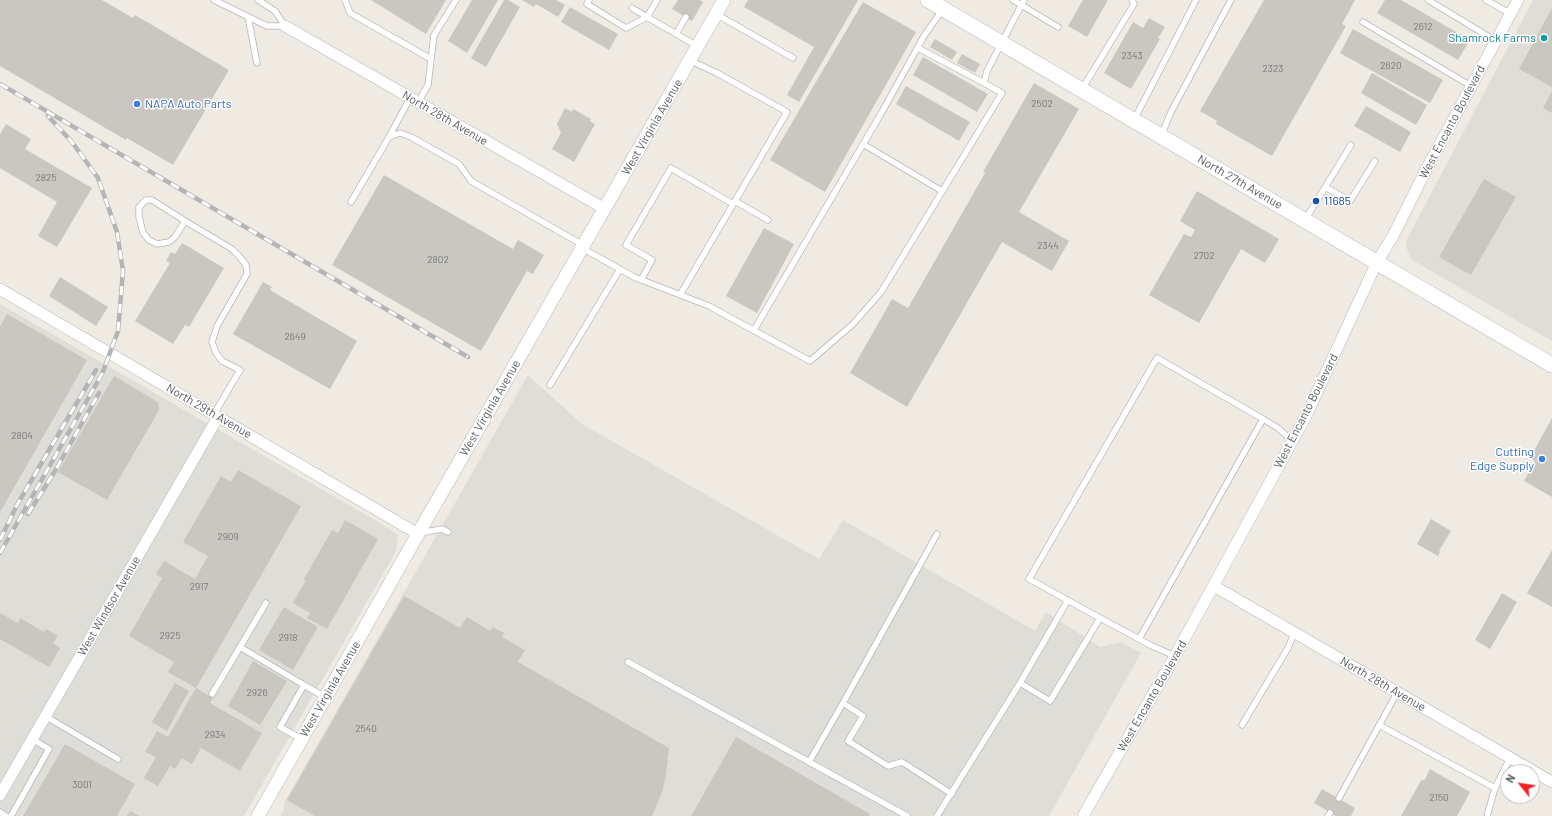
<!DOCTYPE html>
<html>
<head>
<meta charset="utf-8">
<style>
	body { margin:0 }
	#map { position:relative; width:1552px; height:816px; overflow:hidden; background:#efebe3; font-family:Barlow,sans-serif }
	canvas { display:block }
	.north { position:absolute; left:1500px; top:764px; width:40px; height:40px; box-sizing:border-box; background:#fff; border:1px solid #bdbfc1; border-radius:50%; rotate:300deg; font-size:11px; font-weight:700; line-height:16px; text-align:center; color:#5b6065 }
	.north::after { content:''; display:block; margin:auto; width:14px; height:18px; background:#f62223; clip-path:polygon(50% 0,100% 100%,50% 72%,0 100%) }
</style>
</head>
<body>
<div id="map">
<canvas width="1552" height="816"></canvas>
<div class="north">N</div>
</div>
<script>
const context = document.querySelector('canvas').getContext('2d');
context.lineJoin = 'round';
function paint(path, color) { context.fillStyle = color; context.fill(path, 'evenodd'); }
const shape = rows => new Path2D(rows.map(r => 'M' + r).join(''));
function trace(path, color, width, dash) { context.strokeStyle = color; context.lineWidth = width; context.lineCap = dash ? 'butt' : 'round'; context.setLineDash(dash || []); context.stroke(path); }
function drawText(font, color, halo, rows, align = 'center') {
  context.font = font + ' Barlow,sans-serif'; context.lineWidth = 3; context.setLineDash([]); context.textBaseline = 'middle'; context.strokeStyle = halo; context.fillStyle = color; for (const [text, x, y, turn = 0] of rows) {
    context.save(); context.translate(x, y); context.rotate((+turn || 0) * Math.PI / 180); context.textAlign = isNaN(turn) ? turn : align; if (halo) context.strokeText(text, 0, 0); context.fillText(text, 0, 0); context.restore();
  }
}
paint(shape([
	[1533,0,1552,0,1552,341,1412,260,1407,249,1406,241],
	[0,304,375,520,398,535,396,551,244,816,0,816],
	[528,375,582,424,819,559,843,520,1035,631,1046,612,1100,647,1121,642,1141,653,1049,816,280,816,284,810,284,803]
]), '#dfddd7');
paint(shape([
	[0,0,102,0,133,18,135,15,229,70,173,165,127,138,126,140,0,66],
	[371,0,446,0,426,34],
	[472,0,498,0,467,53,448,41],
	[504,0,508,0,520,7,486,67,471,58],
	[522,0,556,0,565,5,558,17,536,4,534,7],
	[678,0,700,0,703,2,692,21,672,9],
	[748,0,858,0,799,102,787,95,814,47,744,7],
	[1083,0,1108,0,1087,37,1068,26],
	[1264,0,1355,0,1342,24,1346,26,1272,156,1216,124,1217,121,1200,111],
	[1385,0,1401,0,1470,40,1458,60,1377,13],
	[863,2,916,32,825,192,770,160],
	[570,7,618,34,609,50,561,22],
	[1552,8,1552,87,1519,69],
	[1149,18,1165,27,1158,38,1160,39,1131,89,1104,73,1133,22,1143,28],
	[1353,29,1443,80,1430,103,1340,53],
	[935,39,957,52,952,60,930,47],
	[962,54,980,64,975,73,957,63],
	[923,57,988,94,977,112,913,75],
	[1372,73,1427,105,1416,125,1361,93],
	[1034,83,1079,109,1019,212,1069,241,1052,271,1002,242,907,407,850,373,892,299,908,308,985,173,983,172],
	[906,86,970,122,959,141,896,104],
	[1552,91,1552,113,1543,108],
	[1366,106,1411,132,1400,152,1354,126],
	[565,108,572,112,573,109,591,119,590,121,595,124,574,162,552,149,561,133,557,124],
	[6,124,31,139,25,149,92,188,57,247,38,236,57,202,0,168,0,134],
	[384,175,513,249,518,240,544,255,533,274,527,271,481,351,332,265],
	[1484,179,1516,197,1471,275,1439,257],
	[1197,191,1279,239,1265,263,1241,249,1199,323,1149,295,1184,234,1191,237,1195,230,1180,221],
	[764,228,794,244,757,313,726,296],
	[182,243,224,268,189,327,185,325,173,344,135,321,170,263,166,261,171,252,175,254],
	[60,277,108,307,96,326,49,296],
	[263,282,272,287,270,290,357,341,330,389,233,334],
	[7,314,87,360,0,512,0,327],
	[114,376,158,402,159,410,107,500,58,472],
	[1552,418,1552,497,1524,481,1535,461,1530,458],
	[238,470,301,506,196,688,168,672,174,662,129,636,162,578,156,574,164,561,195,579,208,556,183,542,221,476,231,482],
	[1431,519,1451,531,1439,551,1440,552,1438,556,1417,544],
	[345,520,378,539,327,629,307,618,310,613,293,603,306,580,304,579,332,530,338,533],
	[1552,550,1552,607,1527,593],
	[1502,593,1517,602,1490,649,1475,640],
	[404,596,460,628,467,617,490,631,493,627,504,633,502,637,525,650,518,662,669,748,666,775,662,792,652,816,315,816,287,800],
	[284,607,318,627,293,670,259,650],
	[0,613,18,623,20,618,44,632,46,629,58,636,53,643,60,648,49,667,0,639],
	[253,661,287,681,260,725,228,706],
	[175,683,189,691,167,731,152,722],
	[196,688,213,698,210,703,262,733,240,771,201,748,192,764,182,758,175,769,170,766,158,786,144,778,156,757,145,752,157,731,168,737],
	[736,737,870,814,869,816,691,816],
	[65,744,135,784,117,816,23,816],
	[1430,769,1470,792,1457,816,1401,816,1422,779,1424,781],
	[1322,789,1355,808,1351,816,1336,816,1314,803],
	[130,811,139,816,127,816]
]), '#cac6c0');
const service = shape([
	[214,0,267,26,285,26],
	[258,0,275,11,285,26],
	[345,0,350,13,431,59],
	[589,0,587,4,626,28,647,17],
	[657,0,647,17,697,46],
	[1013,0,1058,27],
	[1428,0,1496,41],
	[1486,0,1511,14],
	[632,8,647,17],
	[716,14,793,58],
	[248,17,257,63],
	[1363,22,1471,86],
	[676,34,686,17],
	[918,48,984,83],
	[1082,89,1134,4,1132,0],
	[418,102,428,85,434,35,456,0],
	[1134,120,1196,0],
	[1161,136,1171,112,1231,0],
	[389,137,410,98],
	[863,144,942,191],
	[1325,187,1350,201,1375,161],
	[735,201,768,220],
	[351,202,389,137,400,133,411,137,459,164,471,181,583,245],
	[1305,220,1351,145],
	[185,221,175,237,169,242,157,244,149,240,143,233,139,217,139,207,146,200,152,200,185,221,232,249,239,256,246,265,247,274,217,326,212,342,216,353,222,361,240,370,214,414],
	[582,248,634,277,709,306,810,361,853,324,881,292,1002,93,984,83,987,71,1024,0],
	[641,280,652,260,626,245,671,168,733,204],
	[680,295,787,112,717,73,689,60],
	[754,330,882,112,924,36,943,9],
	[550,385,620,269],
	[1263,419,1278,428,1292,441],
	[420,533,442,529,448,532],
	[1139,639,1263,419,1157,358,1029,579,1089,612,1139,639,1152,646,1175,656],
	[240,647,266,603],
	[628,662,907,816],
	[1020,683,1068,600],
	[212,694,240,647,304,685],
	[843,703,863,716,848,741,888,766,902,762,952,794],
	[45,716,118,759],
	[1242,725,1288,648,1294,633],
	[1379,725,1495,788],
	[301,739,280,727,304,685,325,697],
	[809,762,843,703,937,534],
	[1339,798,1397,693],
	[0,812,6,816],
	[11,816,49,749,32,739],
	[937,816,1020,683,1050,701,1100,618],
	[1328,816,1330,813],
	[1487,816,1495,788,1510,758]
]);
const minor = shape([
	[285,26,605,209],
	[0,289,418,534],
	[1214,586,1552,782],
	[0,795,218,417],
	[1083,816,1175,656,1306,416,1377,262,1393,236,1428,166,1518,0]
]);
const tertiary = shape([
	[258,816,418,534,724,0]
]);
const secondary = shape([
	[928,0,1552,365]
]);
trace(service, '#b4b7bb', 7);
trace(minor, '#b4b7bb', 12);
trace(tertiary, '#b4b7bb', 14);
trace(secondary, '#b5b9be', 16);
trace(service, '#fff', 5.5);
trace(minor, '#fff', 11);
trace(tertiary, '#fff', 13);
trace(secondary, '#fff', 15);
const rail = shape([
	[0,84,468,357],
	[28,514,55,471,99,393],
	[0,540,17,505,96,370],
	[0,553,102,374,118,331,123,271,117,232,98,178,72,142,48,116]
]);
trace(rail, '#b4b5b6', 4.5);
trace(rail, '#fff', 3, [9]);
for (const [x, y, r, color] of [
	[1544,38,4,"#0f9aa8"],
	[137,104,4,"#3f7fe0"],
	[1316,201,4,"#1a4fb4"],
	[1542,459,4,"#3f7fe0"]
]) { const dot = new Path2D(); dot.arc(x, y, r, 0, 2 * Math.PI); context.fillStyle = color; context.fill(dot); trace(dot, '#fff', 1.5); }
drawText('10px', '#777a7c', null, [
	["2612",1423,27],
	["2343",1132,56],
	["2620",1391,66],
	["2323",1273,69],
	["2502",1042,104],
	["2825",46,178],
	["2344",1048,246],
	["2702",1204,256],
	["2802",438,260],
	["2649",295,337],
	["2804",22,436],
	["2909",228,537],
	["2917",199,587],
	["2925",170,636],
	["2918",288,638],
	["2926",257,693],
	["2540",366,729],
	["2934",215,735],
	["3001",82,785],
	["2150",1439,798]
]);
drawText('12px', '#0d838f', '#fff', [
	["Shamrock Farms",1536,38]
], 'right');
drawText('12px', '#366cbe', '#fff', [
	["NAPA Auto Parts",145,104],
	["Cutting",1534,452,"right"],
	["Edge Supply",1534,466,"right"]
], 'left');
drawText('12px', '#5b6065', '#fff', [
	["North 28th Avenue",445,118,30],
	["West Encanto Boulevard",1452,122,-62],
	["West Virginia Avenue",652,127,-60],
	["North 27th Avenue",1240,182,30],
	["West Virginia Avenue",490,408,-60],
	["North 29th Avenue",209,411,30],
	["West Encanto Boulevard",1306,411,-63],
	["West Windsor Avenue",109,606,-60],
	["North 28th Avenue",1383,684,30],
	["West Virginia Avenue",330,689,-60],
	["West Encanto Boulevard",1152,696,-60]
]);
drawText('12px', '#164399', '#fff', [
	["11685",1324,201]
], 'left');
</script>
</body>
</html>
